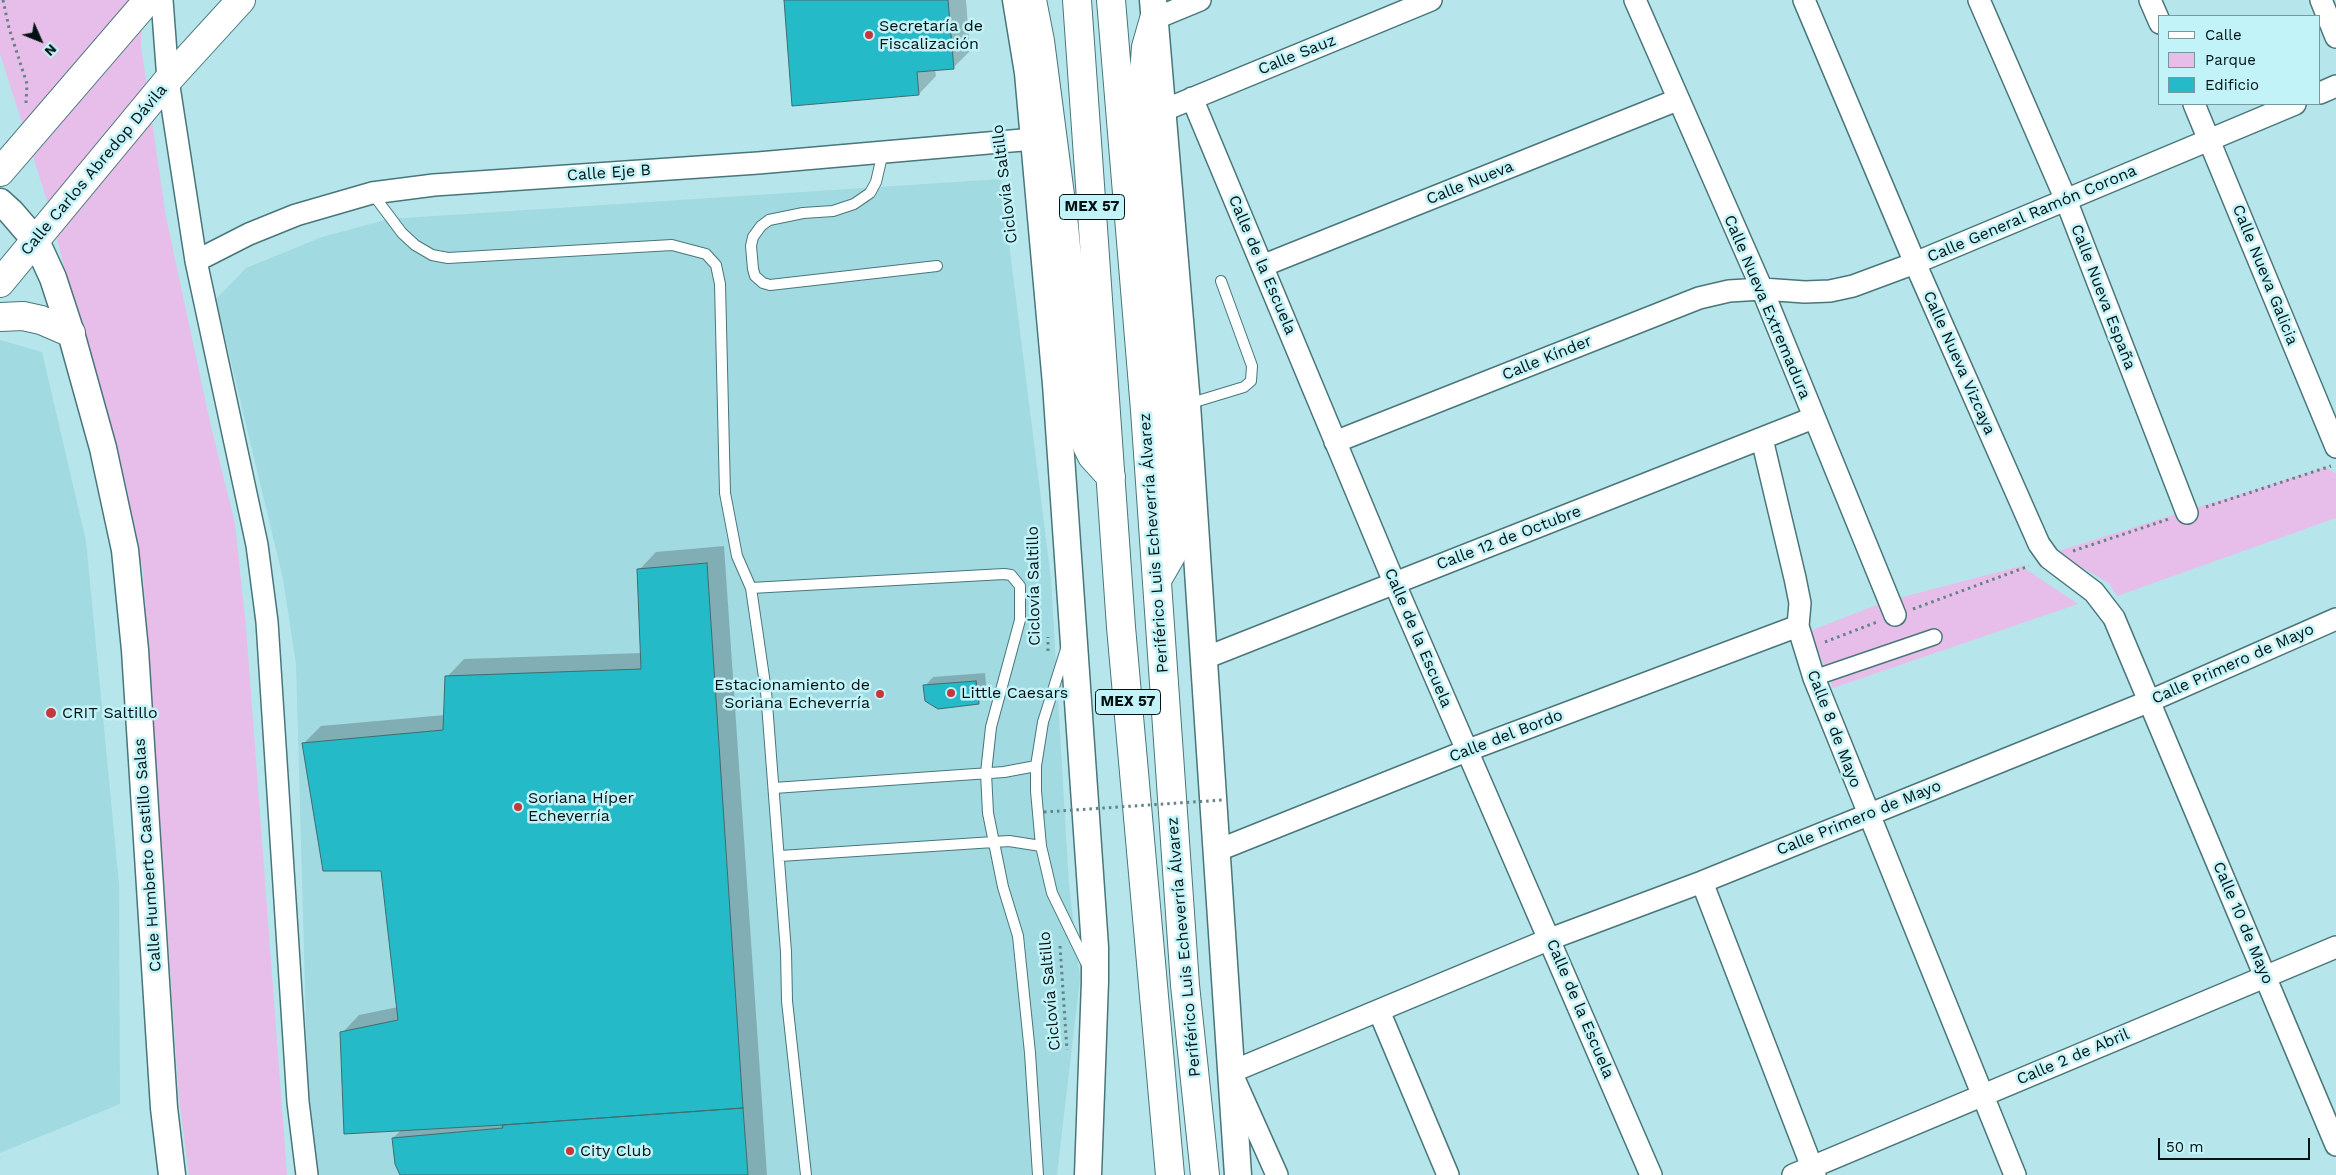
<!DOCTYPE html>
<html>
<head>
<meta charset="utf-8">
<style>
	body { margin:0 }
	#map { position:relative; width:2336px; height:1175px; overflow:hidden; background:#b6e6eb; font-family:"Work Sans",sans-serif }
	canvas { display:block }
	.legend { position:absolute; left:2158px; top:15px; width:162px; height:90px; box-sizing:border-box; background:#c2f3f8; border:1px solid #75999c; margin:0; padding:6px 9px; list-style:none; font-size:15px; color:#021213 }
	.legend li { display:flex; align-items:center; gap:10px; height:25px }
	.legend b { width:25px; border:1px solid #75999c }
	.north { position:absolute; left:15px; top:15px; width:50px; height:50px; -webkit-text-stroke:4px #c2f3f8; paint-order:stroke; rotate:134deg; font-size:14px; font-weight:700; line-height:20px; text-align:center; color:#021213 }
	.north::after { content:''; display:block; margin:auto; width:18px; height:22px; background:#021213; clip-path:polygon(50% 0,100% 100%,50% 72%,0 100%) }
	.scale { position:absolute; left:2158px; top:1138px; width:152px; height:22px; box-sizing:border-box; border:2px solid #021213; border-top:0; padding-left:6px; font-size:15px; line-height:18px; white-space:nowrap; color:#021213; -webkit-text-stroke:4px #c2f3f8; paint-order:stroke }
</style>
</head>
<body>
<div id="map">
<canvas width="2336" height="1175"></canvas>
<ul class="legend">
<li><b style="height:6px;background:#fff"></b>Calle</li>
<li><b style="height:14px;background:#e6bee9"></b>Parque</li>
<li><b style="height:14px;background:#25bac7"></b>Edificio</li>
</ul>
<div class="north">N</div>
<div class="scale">50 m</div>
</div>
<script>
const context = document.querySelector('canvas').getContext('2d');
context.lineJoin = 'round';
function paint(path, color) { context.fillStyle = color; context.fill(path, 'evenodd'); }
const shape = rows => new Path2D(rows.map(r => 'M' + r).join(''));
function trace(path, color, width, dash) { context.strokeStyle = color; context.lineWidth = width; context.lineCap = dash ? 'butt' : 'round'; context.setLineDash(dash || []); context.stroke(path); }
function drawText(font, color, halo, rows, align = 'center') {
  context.font = font + ' "Work Sans",sans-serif'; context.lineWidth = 5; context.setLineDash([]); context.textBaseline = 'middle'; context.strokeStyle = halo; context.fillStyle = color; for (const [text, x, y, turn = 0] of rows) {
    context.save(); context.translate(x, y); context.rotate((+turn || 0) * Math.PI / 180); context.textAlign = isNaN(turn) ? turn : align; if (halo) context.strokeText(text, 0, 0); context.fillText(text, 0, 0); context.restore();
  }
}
paint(shape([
	[1001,179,1051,579,1069,885,1080,978,1057,1175,314,1175,310,1169,296,664,283,579,216,299,246,268,322,237,389,219],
	[0,340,42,352,86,541,119,884,120,1104,0,1153]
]), '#a1dae1');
paint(shape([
	[0,0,142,0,141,46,166,217,210,422,235,524,246,627,287,1175,189,1175,179,1099,143,571,112,437,68,284,51,213,0,54],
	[2326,467,2336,474,2336,518,2117,596,2109,583,2055,552],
	[2021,566,2078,604,1833,688,1810,631,1884,602]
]), '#e6bee9');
paint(shape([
	[786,0,966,0,970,51,953,68,935,70,936,76,919,94],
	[724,546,767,1175,401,1175,393,1138,402,1129,342,1033,359,1015,398,1007,382,869,304,743,321,726,445,715,447,677,464,659,642,653,639,570,656,552],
	[985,673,987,695,978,703,925,686,933,677]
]), '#0003');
const building = shape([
	[784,0,948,0,954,69,917,72,919,95,792,106,784,0],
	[707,563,743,1108,502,1125,344,1134,340,1032,398,1020,381,871,323,871,302,743,443,730,445,676,641,669,637,569,707,563],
	[976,681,979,704,938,709,925,701,923,685,976,681],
	[743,1108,748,1175,400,1175,395,1164,392,1138,503,1128,502,1125,743,1108]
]);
paint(building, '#25bac7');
trace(building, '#406d71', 1);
const service = shape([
	[883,152,876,182,870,193,854,204,833,211,803,213,769,220,761,226,753,237,751,246,753,269,755,276,763,283,770,285,937,266],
	[372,193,402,233,415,245,432,255,448,258,672,245,706,254,716,265,720,284,725,493,737,556,751,588],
	[1188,404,1244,387,1251,381,1252,366,1221,281],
	[1066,649,1043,722,1036,766,1036,791,1041,846,1052,893,1087,965],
	[774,788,1004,772,1036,766],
	[780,856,1009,841,1041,846],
	[806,1175,787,1001,786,952,766,691,751,588,1004,574,1011,575,1020,586,1020,620,991,727,986,773,988,813,1003,887,1018,936,1030,1053,1038,1175]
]);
const pedestrian = shape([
	[1814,678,1934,637]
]);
const minor = shape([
	[162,0,168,80,196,261,257,545,267,622,298,1102,307,1175],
	[1635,0,1762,289,1895,615],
	[1804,0,1915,263,2039,544,2049,558,2094,592,2114,618,2336,1145],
	[1979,0,2066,200,2187,513],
	[2150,0,2160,23],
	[2321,0,2336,37],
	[1154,19,1200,0],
	[2320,93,2336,86],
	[1192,98,1394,582,1651,1175],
	[2194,104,2336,447],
	[1162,111,1431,0],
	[196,261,249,234,296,215,372,193,434,185,758,163,1034,139],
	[1262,266,1677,100],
	[1762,439,1795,578,1800,603,1798,626,1814,678,2015,1175],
	[1335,442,1699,298,1729,291,1762,289,1805,292,1830,291,1853,286,1915,263,2295,104],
	[1205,658,1813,418],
	[1216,851,1466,751,1798,626],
	[1702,882,1815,1175],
	[1379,1011,1448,1175],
	[1277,1175,1231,1072,1550,939,1702,882,2150,701,2336,619],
	[1793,1175,2336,947]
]);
const tertiary = shape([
	[1016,0,1028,73,1056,384,1095,947,1095,981,1088,1175],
	[1153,0,1187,404,1238,1175],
	[0,202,11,212,36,241,53,278,71,333,103,448,125,550,135,650,164,1108,172,1175]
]);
const secondary = shape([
	[0,172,148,0],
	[0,283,168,80,241,0],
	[0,317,23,316,41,320,71,333]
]);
const trunk = shape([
	[1032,0,1040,41,1064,226,1083,422,1087,446,1092,456,1111,477],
	[1077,0,1121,627,1170,1175],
	[1111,0,1145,410,1185,985,1205,1175],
	[1154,19,1146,47,1144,73,1175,531,1172,554,1157,580]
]);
trace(service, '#48767a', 12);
trace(pedestrian, '#48767a', 18);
trace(minor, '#48767a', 24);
trace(tertiary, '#48767a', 29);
trace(secondary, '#48767a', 30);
trace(trunk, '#48767a', 30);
trace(shape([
	[3,0,9,28,27,84,26,103],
	[2206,507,2331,466],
	[2073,551,2169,519],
	[1913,609,2029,566],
	[1825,642,1877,622],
	[1048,651,1048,637],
	[1060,946,1067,1050]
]), '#628487', 3, [2.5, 4]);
trace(service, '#fff', 10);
trace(pedestrian, '#fff', 15);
trace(minor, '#fff', 21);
trace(tertiary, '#fff', 26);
trace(secondary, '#fff', 28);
trace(trunk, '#fff', 28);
trace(shape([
	[1044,812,1223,800]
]), '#628487', 3, [2.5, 4]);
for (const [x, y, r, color] of [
	[869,35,5,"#c6363a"],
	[951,693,5,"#c6363a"],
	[880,694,5,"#c6363a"],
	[51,713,6,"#c6363a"],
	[518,807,5,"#c6363a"],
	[570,1151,5,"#c6363a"]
]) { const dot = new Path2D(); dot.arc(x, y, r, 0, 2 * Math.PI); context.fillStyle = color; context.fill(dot); trace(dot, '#c2f3f8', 2); }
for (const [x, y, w] of [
	[1092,207,65],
	[1128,702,65]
]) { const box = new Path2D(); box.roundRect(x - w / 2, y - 12.5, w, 25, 4); context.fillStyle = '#c2f3f8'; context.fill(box); trace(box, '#021213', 1); }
drawText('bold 15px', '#021213', null, [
	["MEX 57",1092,207],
	["MEX 57",1128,702]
]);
drawText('16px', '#021213', '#c2f3f8', [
	["Secretaría de",879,26],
	["Fiscalización",879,44],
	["Estacionamiento de",870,685,"right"],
	["Soriana Echeverría",870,703,"right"],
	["Little Caesars",961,693],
	["CRIT Saltillo",62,713],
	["Soriana Híper",528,798],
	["Echeverría",528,816],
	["City Club",580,1151]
], 'left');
drawText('16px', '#021213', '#c2f3f8', [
	["Calle Sauz",1297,55,-22],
	["Calle Carlos Abredop Dávila",94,170,-50],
	["Calle Eje B",609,173,-4],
	["Calle Nueva",1470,183,-22],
	["Ciclovía Saltillo",1005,184,-97],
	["Calle General Ramón Corona",2032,214,-23],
	["Calle de la Escuela",1262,265,67],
	["Calle Nueva Galicia",2265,275,68],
	["Calle Nueva España",2103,297,69],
	["Calle Nueva Extremadura",1767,307,67],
	["Calle Kínder",1547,358,-22],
	["Calle Nueva Vizcaya",1959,363,66],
	["Calle 12 de Octubre",1509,538,-21],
	["Periférico Luis Echeverría Álvarez",1154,543,-94],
	["Ciclovía Saltillo",1034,586,-91],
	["Calle de la Escuela",1418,638,67],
	["Calle Primero de Mayo",2233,664,-24],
	["Calle 8 de Mayo",1834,729,69],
	["Calle del Bordo",1506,736,-21],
	["Calle Primero de Mayo",1859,818,-22],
	["Calle Humberto Castillo Salas",148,855,-94],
	["Calle 10 de Mayo",2243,923,67],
	["Periférico Luis Echeverría Álvarez",1184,947,-95],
	["Ciclovía Saltillo",1050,991,-95],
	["Calle de la Escuela",1580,1009,67],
	["Calle 2 de Abril",2073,1057,-23]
]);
</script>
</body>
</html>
